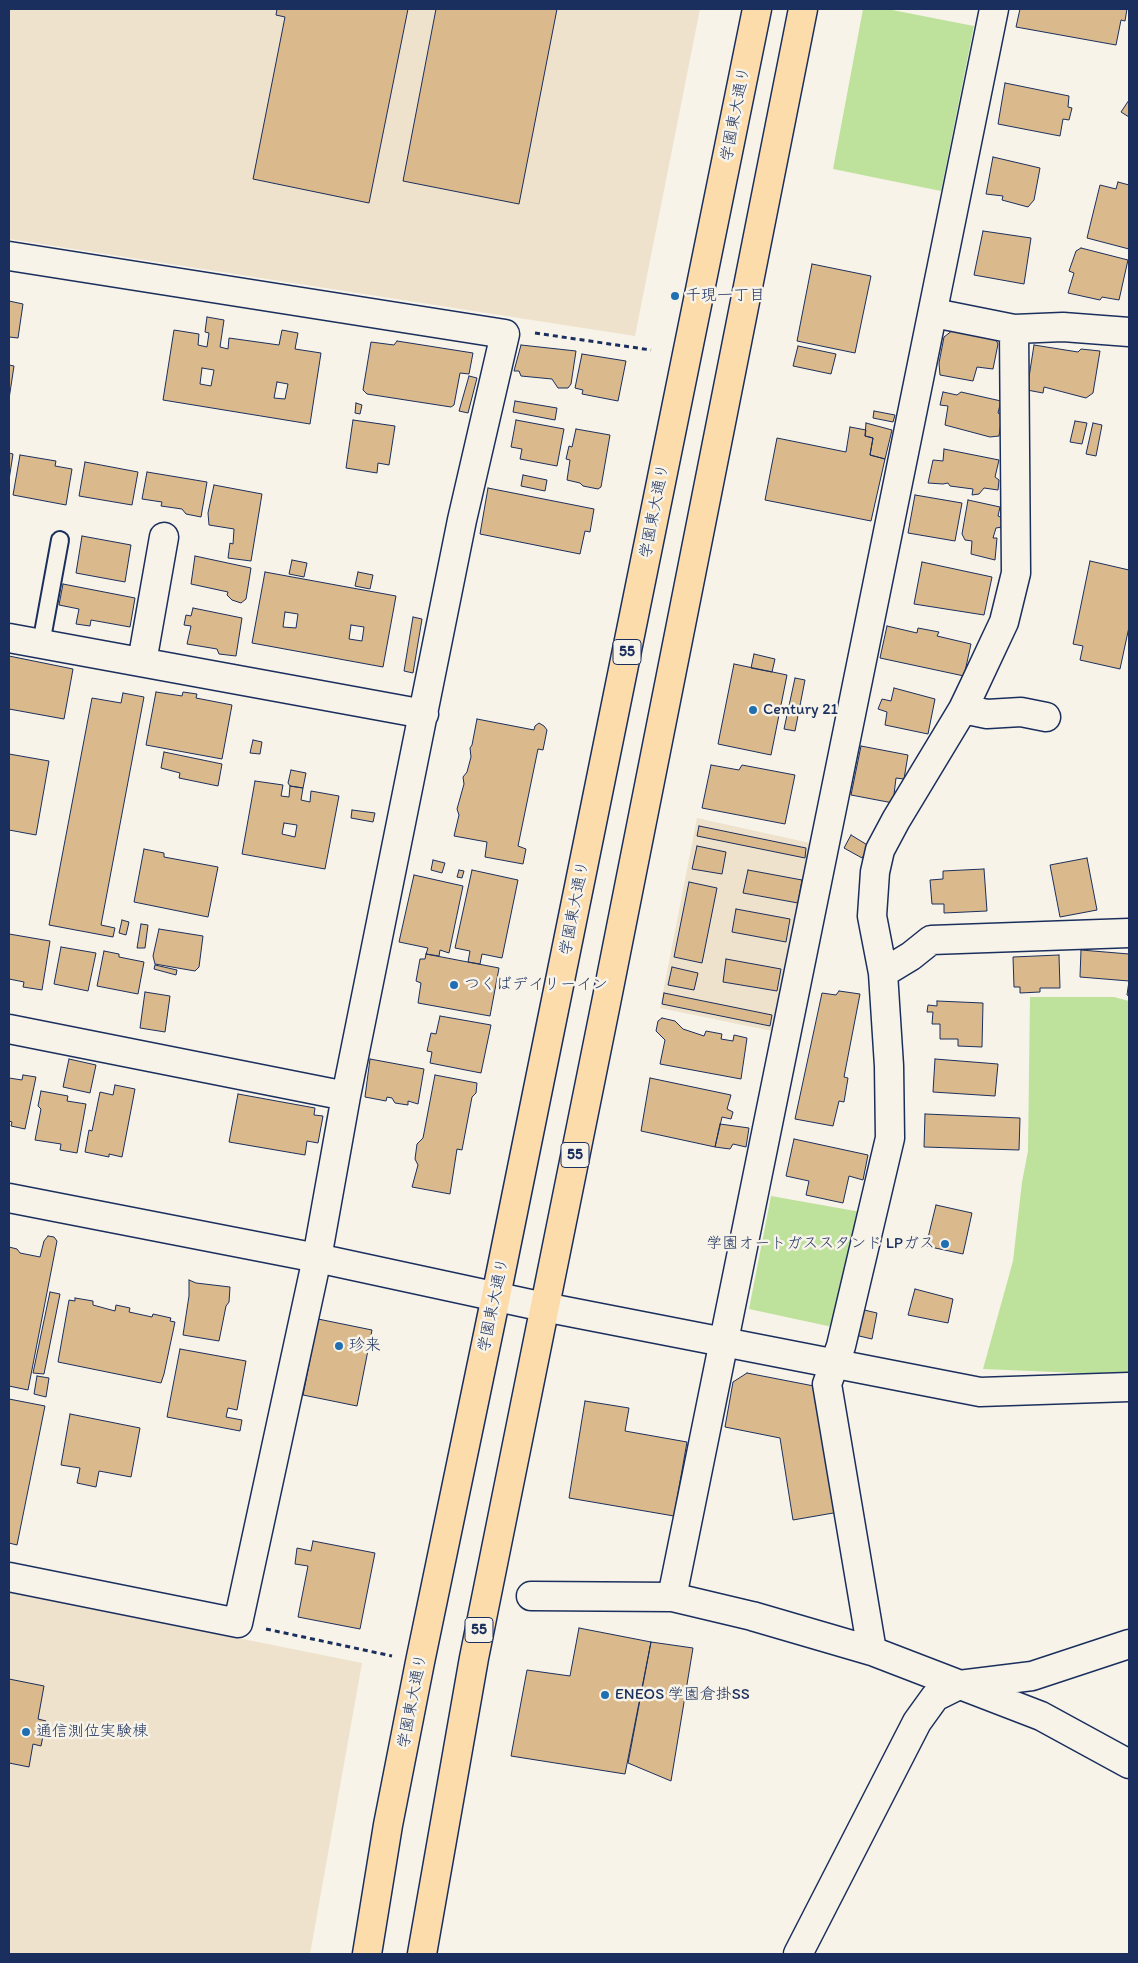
<!DOCTYPE html>
<html>
<head>
<meta charset="utf-8">
<style>
	body { margin:0 }
	#map { position:relative; width:1138px; height:1963px; overflow:hidden; background:#f7f3e8; font-family:Itim,sans-serif }
	canvas { display:block }
	.frame { position:absolute; inset:0; border:10px solid #1b2f5e; pointer-events:none }
</style>
</head>
<body>
<div id="map">
<canvas width="1138" height="1963"></canvas>
<div class="frame"></div>
</div>
<script>
const context = document.querySelector('canvas').getContext('2d');
context.lineJoin = 'round';
function paint(path, color) { context.fillStyle = color; context.fill(path, 'evenodd'); }
const shape = rows => new Path2D(rows.map(r => 'M' + r).join(''));
function trace(path, color, width, dash) { context.strokeStyle = color; context.lineWidth = width; context.lineCap = dash ? 'butt' : 'round'; context.setLineDash(dash || []); context.stroke(path); }
function drawText(font, color, halo, rows, align = 'center') {
  context.font = font + ' Itim,"Klee One",sans-serif'; context.lineWidth = 5; context.setLineDash([]); context.textBaseline = 'middle'; context.strokeStyle = halo; context.fillStyle = color; for (const [text, x, y, turn = 0] of rows) {
    context.save(); context.translate(x, y); context.rotate((+turn || 0) * Math.PI / 180); context.textAlign = isNaN(turn) ? turn : align; if (halo) context.strokeText(text, 0, 0); context.fillText(text, 0, 0); context.restore();
  }
}
paint(shape([
	[9,9,700,9,635,336,9,239],
	[697,818,810,843,772,1031,660,1008],
	[9,1592,362,1663,310,1954,9,1954]
]), '#eee2cc');
paint(shape([
	[863,9,887,9,974,26,941,191,833,169],
	[1030,997,1114,997,1129,1001,1129,1375,983,1369,1013,1261,1022,1182,1028,1151],
	[771,1196,861,1212,837,1328,749,1309]
]), '#bee29c');
const building = shape([
	[277,9,408,9,369,203,253,179,285,17,276,15,277,9],
	[436,9,557,9,519,204,403,181,436,9],
	[1020,9,1127,9,1125,21,1121,20,1116,45,1016,27,1020,9],
	[1005,83,1069,96,1068,107,1072,108,1069,120,1063,119,1060,136,998,124,1005,83],
	[1129,100,1129,117,1121,112,1129,100],
	[993,157,1040,168,1034,200,1028,207,1002,200,1003,196,986,194,993,157],
	[1118,182,1129,185,1129,249,1087,238,1100,185,1116,189,1118,182],
	[983,231,1031,238,1024,284,974,275,983,231],
	[1081,248,1128,260,1119,300,1102,297,1100,300,1068,293,1074,273,1069,271,1076,251,1081,248],
	[812,264,871,276,855,353,797,341,812,264],
	[9,301,23,304,18,338,9,337,9,301],
	[207,317,224,320,220,347,228,349,229,338,279,345,282,330,298,333,295,349,321,353,310,424,163,400,174,330,199,334,198,345,207,347,209,333,205,332,207,317],
	[202,368,214,370,211,386,200,384,202,368],
	[277,382,288,384,285,399,274,398,277,382],
	[953,330,994,336,998,344,993,369,977,367,973,381,940,375,939,363,944,337,953,330],
	[397,341,473,353,469,374,460,373,454,405,451,407,367,394,363,390,371,342,394,345,397,341],
	[521,345,576,351,571,384,568,388,558,388,552,379,521,376,519,371,514,371,521,345],
	[1034,345,1078,352,1081,349,1100,351,1093,393,1086,398,1044,387,1043,393,1027,390,1034,345],
	[798,346,836,354,831,374,793,366,798,346],
	[582,354,626,361,618,401,582,394,583,390,575,388,582,354],
	[9,365,14,366,9,399,9,365],
	[469,376,477,378,468,413,459,411,469,376],
	[943,392,957,395,961,392,1001,401,998,413,1002,415,999,436,990,437,945,425,948,406,940,405,943,392],
	[515,401,557,408,555,420,513,412,515,401],
	[356,403,362,405,360,414,355,413,356,403],
	[874,411,895,415,893,422,873,418,874,411],
	[353,420,395,426,389,465,378,463,377,473,346,468,353,420],
	[516,420,564,429,557,466,520,459,522,449,511,447,516,420],
	[1075,421,1087,423,1082,444,1070,442,1075,421],
	[866,423,892,430,885,459,870,455,873,438,865,436,866,423],
	[1093,423,1102,425,1096,456,1086,454,1093,423],
	[850,427,866,430,865,436,873,438,870,455,885,459,871,521,765,500,777,438,846,452,850,427],
	[576,429,610,435,601,487,598,489,583,486,580,483,567,480,570,460,566,459,569,446,572,447,576,429],
	[944,449,999,460,995,477,999,480,998,490,984,488,979,494,972,495,973,489,950,486,948,483,943,484,928,483,933,460,943,461,944,449],
	[9,453,13,454,9,480,9,453],
	[20,455,56,461,55,466,72,469,66,505,13,495,20,455],
	[85,462,138,472,132,505,79,496,85,462],
	[147,472,207,482,201,517,186,514,182,509,161,506,162,502,142,499,147,472],
	[523,475,547,480,545,491,521,486,523,475],
	[214,485,262,494,251,561,228,558,230,543,233,544,234,529,209,525,208,513,214,485],
	[488,488,594,509,590,532,585,531,580,554,480,534,488,488],
	[915,495,962,503,955,541,908,533,915,495],
	[968,500,1000,507,998,516,1003,518,1002,527,996,528,993,538,997,538,995,560,971,554,972,541,965,540,962,534,968,500],
	[82,536,131,545,125,582,76,573,82,536],
	[195,556,251,568,246,599,241,603,232,600,227,595,228,592,191,584,195,556],
	[292,560,307,563,304,577,289,574,292,560],
	[1090,561,1129,570,1129,627,1120,669,1080,660,1083,646,1073,644,1090,561],
	[922,562,992,577,984,615,914,604,922,562],
	[265,572,396,596,383,667,252,643,265,572],
	[285,612,298,614,296,628,283,627,285,612],
	[351,625,364,627,362,641,349,639,351,625],
	[358,572,373,575,370,589,355,586,358,572],
	[63,584,135,598,130,627,91,620,90,626,76,624,79,609,59,605,63,584],
	[193,608,242,618,236,656,219,654,217,649,187,644,191,626,184,625,186,615,191,616,193,608],
	[413,617,422,619,413,673,404,671,413,617],
	[887,626,917,633,918,628,939,632,937,636,971,644,964,676,880,658,887,626],
	[754,654,775,659,772,672,751,668,754,654],
	[9,656,73,669,64,719,9,709,9,656],
	[734,664,787,675,771,755,718,744,734,664],
	[795,678,805,680,795,731,784,729,795,678],
	[894,688,935,699,928,734,885,725,887,712,878,709,882,699,891,701,894,688],
	[156,692,182,696,183,692,197,694,196,698,232,705,222,759,146,745,156,692],
	[123,693,144,697,101,925,115,928,113,937,49,925,92,698,121,703,123,693],
	[477,719,534,730,535,726,539,723,544,726,547,730,543,750,538,749,518,846,526,849,523,864,485,857,487,842,454,836,459,815,457,809,464,784,463,777,467,772,471,757,470,748,472,745,477,719],
	[253,740,262,742,260,754,250,753,253,740],
	[861,746,908,755,904,779,896,778,893,803,851,795,861,746],
	[164,752,222,764,218,786,179,778,180,773,161,768,164,752],
	[9,754,49,761,36,835,9,830,9,754],
	[711,765,739,770,742,765,795,775,785,824,702,808,711,765],
	[291,770,306,773,303,788,290,786,288,783,291,770],
	[255,781,283,785,281,796,289,797,290,786,303,788,301,800,310,802,311,791,339,796,325,869,242,854,255,781],
	[284,823,297,825,295,837,282,834,284,823],
	[352,810,375,813,373,822,351,818,352,810],
	[699,826,806,848,805,858,697,836,699,826],
	[851,835,869,846,862,858,844,848,851,835],
	[697,846,726,852,722,874,692,869,697,846],
	[144,849,164,853,164,857,218,867,208,917,134,902,144,849],
	[1087,858,1097,910,1060,917,1050,865,1087,858],
	[433,860,445,863,442,873,431,870,433,860],
	[984,869,987,911,944,913,944,904,932,904,930,880,943,879,943,871,984,869],
	[459,870,464,871,462,878,457,877,459,870],
	[472,870,518,880,502,958,482,954,480,964,468,962,470,951,455,948,472,870],
	[748,870,802,880,798,903,743,893,748,870],
	[414,875,463,886,449,953,440,950,439,956,426,954,428,948,399,942,414,875],
	[689,882,717,888,702,963,674,957,689,882],
	[736,909,790,919,786,942,732,932,736,909],
	[122,920,129,922,126,935,119,933,122,920],
	[141,924,148,925,145,948,137,948,141,924],
	[159,929,203,936,199,967,195,971,155,964,153,956,159,929],
	[9,934,50,941,42,990,23,987,24,982,9,979,9,934],
	[61,947,96,953,88,991,54,984,61,947],
	[1081,950,1129,954,1129,996,1127,995,1129,981,1080,977,1081,950],
	[104,951,119,954,119,957,144,962,138,994,97,986,104,951],
	[426,954,499,968,490,1016,418,1003,421,983,416,981,420,959,425,959,426,954],
	[1059,955,1060,988,1040,988,1040,992,1020,993,1020,987,1014,987,1013,957,1059,955],
	[726,959,781,969,777,991,723,982,726,959],
	[155,965,177,970,176,975,154,969,155,965],
	[672,967,698,973,694,990,668,985,672,967],
	[839,991,860,994,844,1077,848,1078,844,1102,839,1101,833,1126,795,1119,822,993,836,995,839,991],
	[145,992,170,996,165,1032,140,1028,145,992],
	[664,993,772,1015,770,1026,662,1004,664,993],
	[937,1001,983,1003,982,1047,958,1046,958,1039,940,1039,940,1024,932,1024,933,1012,927,1012,928,1005,937,1006,937,1001],
	[440,1016,491,1025,481,1073,430,1063,432,1052,427,1051,431,1033,436,1034,440,1016],
	[662,1018,675,1021,683,1029,704,1036,706,1031,722,1034,721,1039,733,1041,734,1035,747,1038,741,1079,660,1064,665,1040,656,1031,658,1021,662,1018],
	[69,1059,96,1065,90,1093,63,1087,69,1059],
	[370,1059,424,1069,418,1104,408,1101,408,1105,395,1103,392,1098,387,1097,386,1101,365,1097,370,1059],
	[935,1059,998,1064,995,1096,933,1092,935,1059],
	[23,1075,36,1077,25,1129,11,1126,12,1122,9,1121,9,1078,22,1080,23,1075],
	[435,1075,477,1083,476,1093,472,1097,462,1150,457,1149,450,1194,412,1187,418,1165,415,1159,417,1144,423,1138,435,1075],
	[650,1078,731,1095,727,1109,733,1112,731,1119,722,1117,715,1147,641,1131,650,1078],
	[115,1085,135,1089,122,1157,109,1154,109,1157,85,1152,89,1130,92,1131,100,1092,113,1095,115,1085],
	[41,1091,68,1096,67,1101,86,1104,77,1153,60,1150,61,1144,35,1140,41,1109,38,1106,41,1091],
	[238,1094,315,1108,314,1115,323,1116,318,1143,307,1141,305,1155,229,1142,238,1094],
	[925,1114,1020,1118,1019,1150,924,1147,925,1114],
	[720,1124,749,1128,746,1147,733,1144,730,1149,715,1147,720,1124],
	[794,1139,868,1155,863,1180,849,1176,843,1203,806,1195,809,1181,786,1176,794,1139],
	[936,1205,972,1213,963,1254,926,1246,936,1205],
	[48,1236,54,1237,57,1241,28,1390,9,1386,9,1247,17,1249,20,1253,40,1257,44,1241,48,1236],
	[189,1280,196,1283,230,1287,229,1302,226,1306,219,1341,183,1335,189,1296,189,1280],
	[915,1289,953,1299,948,1323,908,1315,915,1289],
	[50,1292,60,1294,44,1374,33,1373,50,1292],
	[75,1298,93,1301,93,1305,115,1311,116,1305,130,1308,129,1312,152,1317,153,1314,171,1318,170,1321,175,1322,164,1374,161,1383,58,1362,69,1300,75,1301,75,1298],
	[860,1309,877,1313,872,1339,855,1335,860,1309],
	[318,1319,372,1330,357,1406,303,1395,318,1319],
	[180,1349,246,1361,237,1410,228,1408,226,1417,242,1420,240,1431,167,1417,180,1349],
	[747,1373,819,1387,839,1512,793,1520,780,1438,725,1427,733,1382,747,1373],
	[37,1376,49,1378,46,1397,34,1394,37,1376],
	[9,1399,45,1406,17,1545,9,1543,9,1399],
	[585,1401,629,1408,625,1431,687,1442,674,1516,569,1498,585,1401],
	[70,1414,140,1428,131,1477,99,1471,96,1487,77,1483,80,1468,61,1465,70,1414],
	[313,1541,375,1553,360,1629,298,1617,308,1566,295,1564,297,1548,311,1551,313,1541],
	[579,1628,651,1642,625,1774,511,1756,527,1670,570,1676,579,1628],
	[651,1642,693,1648,671,1781,628,1763,651,1642],
	[9,1679,44,1686,38,1719,46,1721,41,1746,33,1744,29,1767,9,1763,9,1679]
]);
paint(building, '#dab98c');
trace(building, '#1b2f5e', 1);
const lane = shape([
	[41,644,60,540]
]);
const street = shape([
	[9,256,505,334,462,520,346,1096,317,1258,238,1623,9,1577],
	[934,313,1014,329,1063,327,1129,332],
	[9,638,424,714],
	[142,662,164,537],
	[963,709,987,714,1021,712,1046,717],
	[883,973,911,956,931,940,1129,933],
	[9,1029,346,1096],
	[531,1596,672,1597,752,1616,872,1651,1041,1716,1129,1764],
	[672,1597,994,9],
	[872,1651,827,1384,841,1346,890,1138,889,1066,883,973,872,916,875,872,880,850,896,820,963,709,974,686,1004,622,1016,573,1014,329],
	[798,1954,917,1722,935,1697,959,1685,1032,1676,1129,1644]
]);
const secondary = shape([
	[9,1198,317,1258,544,1307,980,1392,1129,1387]
]);
const primary = shape([
	[367,1954,388,1825,420,1662,496,1296,757,9],
	[422,1954,474,1658,606,1003,803,9]
]);
trace(lane, '#1b2f5e', 20);
trace(street, '#1b2f5e', 31);
trace(secondary, '#1b2f5e', 31);
trace(primary, '#1b2f5e', 31);
trace(shape([
	[535,333,651,350],
	[266,1629,392,1656]
]), '#1b2f5e', 3, [5, 4]);
trace(lane, '#f7f3e8', 16);
trace(street, '#f7f3e8', 28);
trace(secondary, '#f7f3e8', 28);
trace(primary, '#fddcac', 28);
for (const [x, y, r, color] of [
	[675,296,5,"#1f6fb2"],
	[753,710,5,"#1f6fb2"],
	[454,985,5,"#1f6fb2"],
	[945,1244,5,"#1f6fb2"],
	[339,1346,5,"#1f6fb2"],
	[605,1695,5,"#1f6fb2"],
	[26,1732,5,"#1f6fb2"]
]) { const dot = new Path2D(); dot.arc(x, y, r, 0, 2 * Math.PI); context.fillStyle = color; context.fill(dot); trace(dot, '#f7f3e8', 2); }
for (const [x, y, w] of [
	[627,652,28],
	[575,1155,28],
	[479,1630,28]
]) { const box = new Path2D(); box.roundRect(x - w / 2, y - 12.5, w, 25, 4); context.fillStyle = '#f7f3e8'; context.fill(box); trace(box, '#1b2f5e', 1); }
drawText('bold 15px', '#1b2f5e', null, [
	["55",627,652],
	["55",575,1155],
	["55",479,1630]
]);
drawText('16px', '#1b2f5e', '#f7f3e8', [
	["学園東大通り",736,114,-79],
	["学園東大通り",655,511,-79],
	["学園東大通り",575,908,-79],
	["学園東大通り",494,1305,-78],
	["学園東大通り",413,1701,-79]
]);
drawText('16px', '#1b2f5e', '#f7f3e8', [
	["千現一丁目",685,296],
	["Century 21",763,710],
	["つくばデイリーイン",464,985],
	["学園オートガススタンド LPガス",935,1244,"right"],
	["珍来",349,1346],
	["ENEOS 学園倉掛SS",615,1695],
	["通信測位実験棟",36,1732]
], 'left');
</script>
</body>
</html>
